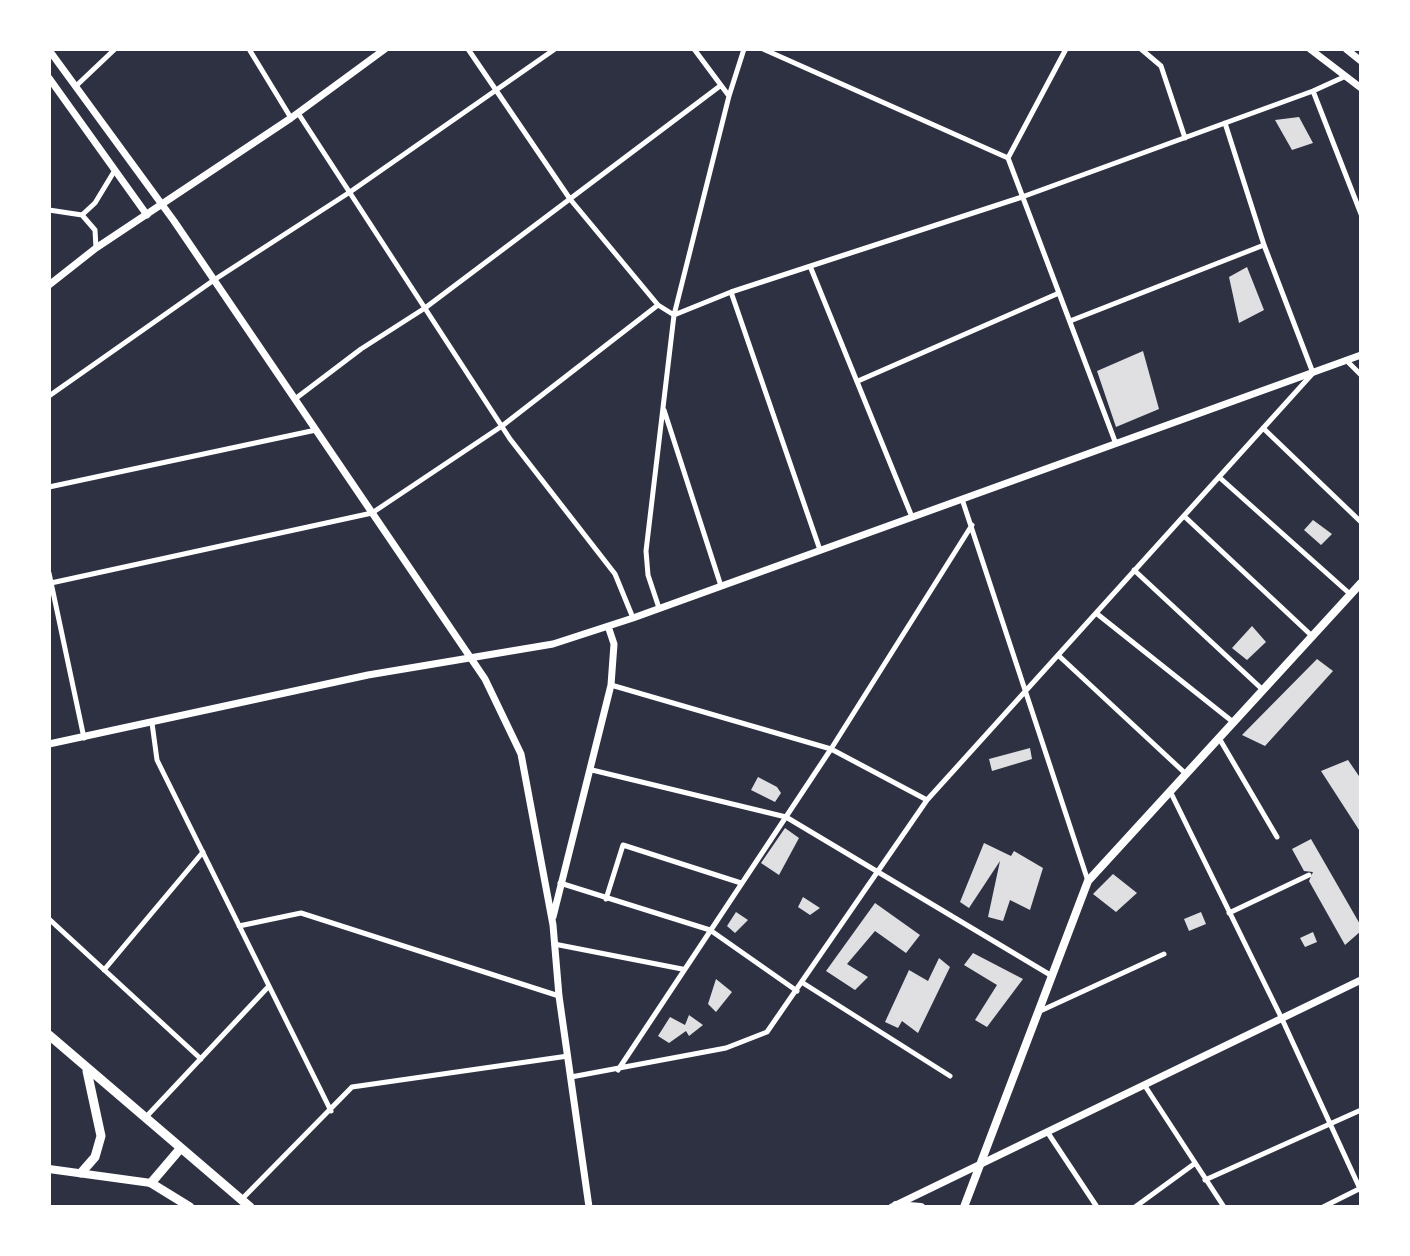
<!DOCTYPE html>
<html>
<head>
<meta charset="utf-8">
<style>
	body { margin:0 }
	#map { position:relative; width:1410px; height:1256px; overflow:hidden; background:#2d3142; font-family:"Archivo Narrow",sans-serif }
	canvas { display:block }
	.frame { position:absolute; inset:0; border:51px solid #fff; pointer-events:none }
</style>
</head>
<body>
<div id="map">
<canvas width="1410" height="1256"></canvas>
<div class="frame"></div>
</div>
<script>
const context = document.querySelector('canvas').getContext('2d');
context.lineJoin = 'round';
function paint(path, color) { context.fillStyle = color; context.fill(path, 'evenodd'); }
const shape = rows => new Path2D(rows.map(r => 'M' + r).join(''));
function trace(path, color, width, dash) { context.strokeStyle = color; context.lineWidth = width; context.lineCap = dash ? 'butt' : 'round'; context.setLineDash(dash || []); context.stroke(path); }
paint(shape([
	[1299,117,1313,143,1292,150,1275,120],
	[1247,267,1264,310,1239,323,1229,277],
	[1143,351,1159,409,1116,427,1097,371],
	[1313,520,1332,534,1321,545,1304,530],
	[1252,626,1266,642,1247,660,1232,648],
	[1317,659,1333,671,1265,746,1242,735],
	[1030,748,1032,759,992,771,989,759],
	[1348,760,1361,779,1361,833,1321,771],
	[758,777,777,787,781,793,775,802,751,790],
	[785,828,799,838,779,875,761,863],
	[1311,839,1361,926,1361,931,1345,945,1309,881,1313,872,1304,871,1292,849],
	[984,843,1011,856,1014,851,1043,868,1030,910,1010,900,1003,921,988,917,1000,861,969,908,960,902],
	[1113,874,1137,893,1116,912,1093,894],
	[803,897,820,908,810,915,798,907],
	[875,903,920,935,906,953,875,931,847,964,868,977,855,990,826,971],
	[736,912,748,920,735,933,727,926],
	[1201,912,1206,924,1189,931,1184,919],
	[1313,932,1317,942,1305,947,1300,938],
	[973,953,1023,979,987,1027,975,1020,997,985,964,965],
	[939,958,950,967,918,1033,902,1021,898,1028,885,1022,909,970,928,981],
	[716,979,732,992,716,1012,708,1004],
	[689,1015,703,1025,689,1036,686,1031,669,1043,658,1036,670,1017,685,1025]
]), '#e0e0e3');
trace(shape([
	[249,49,291,118],
	[468,49,570,199,658,305,674,315,731,292,1022,197,1313,91,1346,76],
	[694,49,729,96],
	[763,49,1008,158,1116,444],
	[1141,49,1161,66,1185,138],
	[76,86,115,49],
	[1313,91,1361,214],
	[298,113,510,439,615,574,633,618],
	[1008,158,1066,49],
	[49,210,82,215,95,230,96,248],
	[82,215,95,203,115,170],
	[810,266,912,517],
	[731,292,820,550],
	[1070,321,1264,245],
	[1346,360,1361,375],
	[858,381,1059,293],
	[49,396,214,280,350,192,555,49],
	[295,399,361,349,425,308,720,86],
	[664,410,721,586],
	[1263,428,1361,522],
	[1219,477,1350,594],
	[49,487,316,430],
	[962,499,1088,881],
	[1184,516,1312,636],
	[1134,570,1263,690],
	[49,573,84,738],
	[51,583,372,513,502,426,658,305],
	[659,608,648,575,646,551,674,315,729,96,744,49],
	[1096,613,1233,722],
	[1058,655,1186,774],
	[611,685,831,749,927,800],
	[152,723,157,760,331,1111],
	[1219,738,1277,837],
	[592,770,786,817,1052,976],
	[1170,791,1282,1019,1361,1191],
	[560,883,710,930,797,991],
	[606,899,623,845,741,883],
	[1229,913,1309,875],
	[49,919,201,1059],
	[239,926,301,913,559,996],
	[554,944,682,969],
	[104,970,203,852],
	[803,983,950,1076],
	[1038,1012,1164,954],
	[618,1070,831,749,972,525],
	[571,1077,726,1048,767,1032,927,800,1313,373,1264,245,1225,123],
	[1145,1086,1224,1207],
	[146,1117,269,986],
	[1048,1133,1097,1207],
	[1205,1180,1361,1110],
	[241,1200,352,1087,568,1056],
	[1135,1207,1194,1164],
	[1323,1207,1361,1188]
]), '#fff', 5);
trace(shape([
	[1310,49,1361,88],
	[1346,49,1361,61],
	[49,50,174,221,485,679,521,754,553,925,559,996,589,1207],
	[49,78,147,215],
	[49,285,96,248,291,118,385,49],
	[49,744,368,675,553,644,633,618,1361,355],
	[553,917,611,685,614,644,608,626],
	[892,1207,1361,980]
]), '#fff', 7);
trace(shape([
	[49,1169,151,1183],
	[896,1205,921,1207],
	[964,1207,1088,881,1361,583]
]), '#fff', 8);
trace(shape([
	[49,1035,250,1207],
	[180,1149,151,1183,190,1207],
	[81,1173,95,1157,101,1136,87,1071]
]), '#fff', 9);
</script>
</body>
</html>
